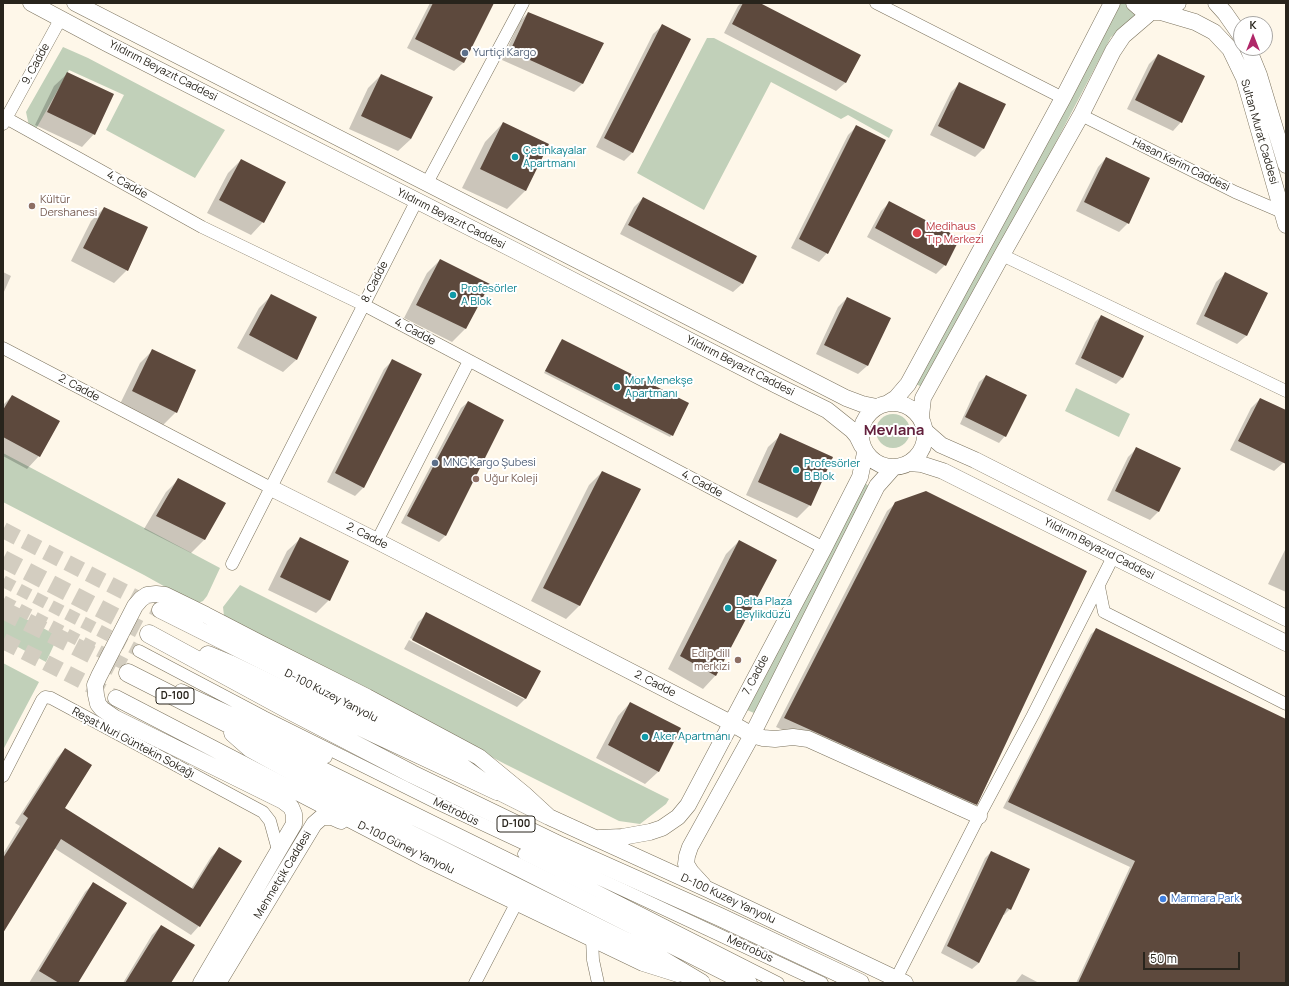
<!DOCTYPE html>
<html>
<head>
<meta charset="utf-8">
<style>
	body { margin:0 }
	#map { position:relative; width:1289px; height:986px; overflow:hidden; background:#fef7e9; font-family:Manrope,sans-serif }
	canvas { display:block }
	.frame { position:absolute; inset:0; border:4px solid #28241c; pointer-events:none }
	.north { position:absolute; left:1233px; top:16px; width:40px; height:40px; box-sizing:border-box; background:#fff; border:1px solid #a9a7a4; border-radius:50%; rotate:0deg; font-size:11px; font-weight:700; line-height:16px; text-align:center; color:#28241c }
	.north::after { content:''; display:block; margin:auto; width:14px; height:18px; background:#b02869; clip-path:polygon(50% 0,100% 100%,50% 72%,0 100%) }
	.scale { position:absolute; left:1143px; top:952px; width:97px; height:18px; box-sizing:border-box; border:2px solid #28241c; border-top:0; padding-left:5px; font-size:12px; line-height:14px; white-space:nowrap; color:#28241c; -webkit-text-stroke:3px #fff; paint-order:stroke }
</style>
</head>
<body>
<div id="map">
<canvas width="1289" height="986"></canvas>
<div class="frame"></div>
<div class="north">K</div>
<div class="scale">50 m</div>
</div>
<script>
const context = document.querySelector('canvas').getContext('2d');
context.lineJoin = 'round';
function paint(path, color) { context.fillStyle = color; context.fill(path, 'evenodd'); }
const shape = rows => new Path2D(rows.map(r => 'M' + r).join(''));
function trace(path, color, width, dash) { context.strokeStyle = color; context.lineWidth = width; context.lineCap = dash ? 'butt' : 'round'; context.setLineDash(dash || []); context.stroke(path); }
function drawText(font, color, halo, rows, align = 'center') {
  context.font = font + ' Manrope,sans-serif'; context.lineWidth = 4; context.setLineDash([]); context.textBaseline = 'middle'; context.strokeStyle = halo; context.fillStyle = color; for (const [text, x, y, turn = 0] of rows) {
    context.save(); context.translate(x, y); context.rotate((+turn || 0) * Math.PI / 180); context.textAlign = isNaN(turn) ? turn : align; if (halo) context.strokeText(text, 0, 0); context.fillText(text, 0, 0); context.restore();
  }
}
paint(shape([
	[1121,3,1125,3,1129,8,1140,16,1111,37,974,299,922,387,916,384],
	[707,38,714,38,893,130,889,138,848,115,841,119,771,82,704,210,637,173],
	[63,47,88,58,225,130,195,178,106,130,124,95,69,70,36,129,29,126,26,112],
	[1076,388,1130,414,1119,437,1065,411],
	'876 431a17 17 0 1 1 34 0a17 17 0 1 1-34 0Z',
	[3,453,220,568,207,596,203,601,196,604,144,575,3,502],
	[863,482,869,486,754,713,747,710],
	[240,585,669,799,666,804,640,824,619,821,505,764,224,616,223,607],
	[5,608,58,636,46,662,3,639,3,612],
	[3,663,39,682,3,750]
]), '#c1d0b9');
paint(shape([
	[430,3,493,3,463,63,454,71,407,48],
	[741,3,758,3,859,55,845,83,836,91,724,33,738,6],
	[528,13,602,44,582,84,574,92,502,60,520,21],
	[662,26,632,153,624,161,596,147,653,34],
	[1158,55,1181,122,1173,131,1127,109,1149,64],
	[67,74,94,134,82,147,35,125,54,86],
	[381,75,411,139,398,151,349,129,368,88],
	[960,83,984,148,975,157,930,135,951,92],
	[503,123,547,144,525,191,507,209,462,188,485,142],
	[857,126,827,253,819,262,791,248,848,135],
	[1106,158,1128,223,1119,232,1076,211,1098,167],
	[241,160,263,222,251,235,207,213,228,173],
	[643,198,756,256,742,284,733,292,620,234,634,207],
	[889,203,945,265,936,274,867,237,881,211],
	[104,208,127,270,114,283,71,261,91,221],
	[440,260,489,284,465,329,452,342,404,318,427,273],
	[3,272,11,276,3,294],
	[1225,274,1267,293,1246,336,1237,344,1196,324,1216,282],
	[272,295,316,318,296,360,283,372,237,348,259,308],
	[847,298,867,366,858,374,816,354,838,307],
	[1101,316,1123,377,1116,384,1075,364,1095,322],
	[560,342,672,435,670,437,544,373],
	[153,350,176,412,163,425,120,404,140,363],
	[393,360,363,488,355,496,327,482,384,369],
	[986,376,1005,436,999,443,960,424,979,382],
	[12,396,39,456,27,469,3,456,3,405],
	[1260,399,1286,412,1286,456,1283,463,1274,471,1230,450,1251,408],
	[468,402,503,421,445,536,439,542,401,523,461,408],
	[781,435,810,505,797,518,746,495,768,447],
	[1137,448,1158,512,1150,520,1107,500,1128,457],
	[602,472,639,489,579,606,566,619,531,601,589,485],
	[179,479,225,503,204,540,191,553,144,529,166,492],
	[896,503,976,804,967,813,776,727,887,511],
	[300,539,329,600,316,613,268,590,287,551],
	[739,541,775,560,715,676,703,689,668,669,726,554],
	[1286,548,1286,592,1268,584],
	[427,614,539,672,525,699,517,707,404,649,409,640,524,699,524,697,410,638,418,622],
	[1097,629,1286,720,1286,983,1076,983,1130,867,1003,808,1091,634],
	[630,703,679,729,658,772,645,784,596,758,618,716],
	[65,749,63,808,191,889,211,857,220,848,199,926,191,935,54,848,3,931,3,854,20,826,15,823,57,758],
	[991,852,1010,909,1004,915,1002,915,979,963,972,969,941,953,985,858],
	[93,884,76,983,29,983,85,892],
	[161,926,170,983,123,983,152,935],
	[1022,974,1039,983,1015,983]
]), '#0003');
paint(shape([
	[433,3,494,3,464,63,415,39],
	[743,3,760,3,861,55,846,83,732,24],
	[528,12,604,43,583,84,510,51],
	[662,24,691,39,633,153,604,138],
	[1158,54,1205,76,1182,123,1135,100],
	[67,72,114,94,95,135,47,112],
	[381,74,433,97,411,139,361,116],
	[959,82,1006,104,984,149,938,126],
	[503,122,549,144,526,191,480,169],
	[856,125,886,140,828,254,799,239],
	[1106,157,1150,178,1129,224,1084,202],
	[241,159,286,182,264,223,219,200],
	[643,197,757,256,743,284,628,225],
	[889,201,960,238,946,266,875,228],
	[104,207,148,227,128,271,83,248],
	[440,259,490,284,466,329,416,305],
	[1225,272,1268,293,1247,336,1204,316],
	[271,294,317,317,297,360,249,335],
	[847,297,891,318,868,366,824,345],
	[1101,315,1144,336,1123,378,1081,358],
	[562,339,689,403,673,436,545,371],
	[152,349,196,370,177,413,132,391],
	[392,359,422,374,364,488,335,473],
	[986,375,1027,395,1006,437,965,417],
	[12,395,60,421,40,457,3,437,3,410],
	[1260,398,1286,410,1286,464,1238,441],
	[468,401,504,420,446,536,407,516],
	[780,433,833,457,811,506,758,482],
	[1136,447,1181,468,1159,512,1115,491],
	[602,471,641,489,580,606,543,588],
	[178,478,226,503,205,540,156,516],
	[926,491,1087,571,977,805,784,718,895,502],
	[300,537,349,561,330,601,280,577],
	[739,540,777,560,716,676,680,656],
	[426,612,541,671,526,699,412,640],
	[1096,628,1286,719,1286,983,1078,983,1135,861,1008,802],
	[630,702,681,728,659,772,608,745],
	[65,748,92,765,65,808,193,889,219,847,242,861,200,927,61,839,3,933,3,858,28,818,23,814],
	[991,851,1030,869,1011,910,1007,908,979,963,947,946],
	[93,882,127,903,78,983,59,983,39,971],
	[161,925,195,945,171,983,125,983]
]), '#5d493d');
trace(shape([
	[3,581,139,651],
	[3,601,130,667]
]), '#d3cdc0', 12, [12, 6]);
trace(shape([
	[3,530,160,610],
	[3,641,116,698]
]), '#d3cdc0', 16, [16, 8]);
trace(shape([
	[3,559,149,634],
	[3,610,128,673]
]), '#d3cdc0', 18, [18, 9]);
const minor = shape([
	[876,3,1063,98],
	[1081,115,1235,192,1282,212],
	[6,118,202,227,364,305,824,548],
	[3,124,61,18],
	[427,183,523,3],
	[1002,255,1286,391],
	[3,348,271,488],
	[377,541,469,361],
	[232,564,416,202],
	[1099,587,1104,612,1286,704],
	[139,651,264,717,435,802,822,983],
	[181,690,326,757],
	[3,776,42,700,45,697,51,698,263,812,270,821,278,850],
	[524,854,778,983],
	[592,939,593,960,598,983],
	[896,979,979,816,1033,715,1113,557],
	[475,983,517,902]
]);
const major = shape([
	[31,3,108,44,516,251,776,385,827,410,852,430,857,436,862,446],
	[75,3,846,398,862,404,877,407],
	[1134,3,1142,10,1151,12,1161,12,1171,9,1178,3],
	[1216,3,1225,13,1241,36],
	[1161,12,1195,22,1214,32,1230,49,1244,78,1286,225],
	[1248,48,1259,75,1286,165],
	'861 435a32 32 0 1 1 64 0a32 32 0 1 1-64 0Z',
	[888,403,896,398,908,384,1063,98,1112,3],
	[922,422,921,416,923,398,1002,255,1081,115,1113,51,1123,36,1151,12],
	[925,431,941,445,975,460,1286,618],
	[909,463,921,464,943,471,1286,643],
	[271,488,377,541,731,723,752,735,763,738,775,739,793,737,808,739,979,816],
	[160,610,308,684,430,747,454,760,497,791,549,817,707,889,905,983],
	[116,698,422,857,643,963,678,974],
	[599,838,622,837,650,832,662,828,678,817,688,805,824,548,860,477,865,453],
	[703,885,691,872,686,864,687,856,690,847,752,735,877,486,893,468],
	[201,983,294,824,294,814,291,807,283,801,115,718,102,709,98,704,96,695,95,685,99,676,135,606,141,599,147,595,156,594,165,595,206,615,260,643,367,697,479,757,524,794,549,817],
	[218,983,314,824,322,817,332,817,341,821]
]);
const highway = shape([
	[149,634,289,710,412,774,561,846,720,917,860,983],
	[208,655,232,665,373,733,497,791],
	[128,673,278,749,520,868,748,983],
	[233,733,250,748,337,796,410,834,659,958,701,983]
]);
trace(minor, '#7b725d', 13);
trace(major, '#7b725d', 17);
trace(highway, '#7b725d', 19);
trace(minor, '#fff', 12);
trace(major, '#fff', 16);
trace(highway, '#fff', 18);
for (const [x, y, r, color] of [
	[465,53,4,"#5c6f8a"],
	[515,157,4,"#0f9aa8"],
	[32,206,4,"#8d6e63"],
	[917,233,5,"#e0444e"],
	[453,295,4,"#0f9aa8"],
	[617,387,4,"#0f9aa8"],
	[435,463,4,"#5c6f8a"],
	[796,470,4,"#0f9aa8"],
	[476,479,4,"#8d6e63"],
	[728,608,4,"#0f9aa8"],
	[738,660,4,"#8d6e63"],
	[645,737,4,"#0f9aa8"],
	[1163,899,4,"#3f7fe0"]
]) { const dot = new Path2D(); dot.arc(x, y, r, 0, 2 * Math.PI); context.fillStyle = color; context.fill(dot); trace(dot, '#fff', 1.5); }
for (const [x, y, w] of [
	[175,696,38],
	[516,824,38]
]) { const box = new Path2D(); box.roundRect(x - w / 2, y - 8, w, 16, 3); context.fillStyle = '#fff'; context.fill(box); trace(box, '#28241c', 1); }
drawText('bold 10px', '#28241c', null, [
	["D-100",175,696],
	["D-100",516,824]
]);
drawText('11px', '#4e5e75', '#fff', [
	["Yurtiçi Kargo",473,53],
	["MNG Kargo Şubesi",443,463]
], 'left');
drawText('11px', '#28241c', '#fff', [
	["9. Cadde",36,64,-61],
	["Yıldırım Beyazıt Caddesi",163,71,27],
	["Sultan Murat Caddesi",1259,132,74],
	["Hasan Kerim Caddesi",1181,165,26],
	["4. Cadde",127,185,29],
	["Yıldırım Beyazıt Caddesi",451,219,27],
	["8. Cadde",375,282,-63],
	["4. Cadde",415,332,28],
	["Yıldırım Beyazıt Caddesi",740,366,27],
	["2. Cadde",79,388,28],
	["4. Cadde",702,484,28],
	["2. Cadde",367,536,27],
	["Yıldırım Beyazıd Caddesi",1099,549,27],
	["7. Cadde",756,675,-62],
	["2. Cadde",655,684,27],
	["D-100 Kuzey Yanyolu",331,696,27],
	["Reşat Nuri Güntekin Sokağı",133,743,28],
	["Metrobüs",456,812,26],
	["D-100 Güney Yanyolu",406,848,26],
	["Mehmetçik Caddesi",283,875,-59],
	["D-100 Kuzey Yanyolu",728,899,25],
	["Metrobüs",750,949,25]
]);
drawText('11px', '#0d838f', '#fff', [
	["Çetinkayalar",523,151],
	["Apartmanı",523,164],
	["Profesörler",461,289],
	["A Blok",461,302],
	["Mor Menekşe",625,381],
	["Apartmanı",625,394],
	["Profesörler",804,464],
	["B Blok",804,477],
	["Delta Plaza",736,602],
	["Beylikdüzü",736,615],
	["Aker Apartmanı",653,737]
], 'left');
drawText('11px', '#785e54', '#fff', [
	["Kültür",40,200],
	["Dershanesi",40,213],
	["Uğur Koleji",484,479],
	["Edip dill",730,654,"right"],
	["merkizi",730,667,"right"]
], 'left');
drawText('11px', '#be3a42', '#fff', [
	["Medihaus",926,227],
	["Tıp Merkezi",926,240]
], 'left');
drawText('11px', '#366cbe', '#fff', [
	["Marmara Park",1171,899]
], 'left');
drawText('bold 15px', '#63213d', '#fff', [
	["Mevlana",894,431]
]);
</script>
</body>
</html>
